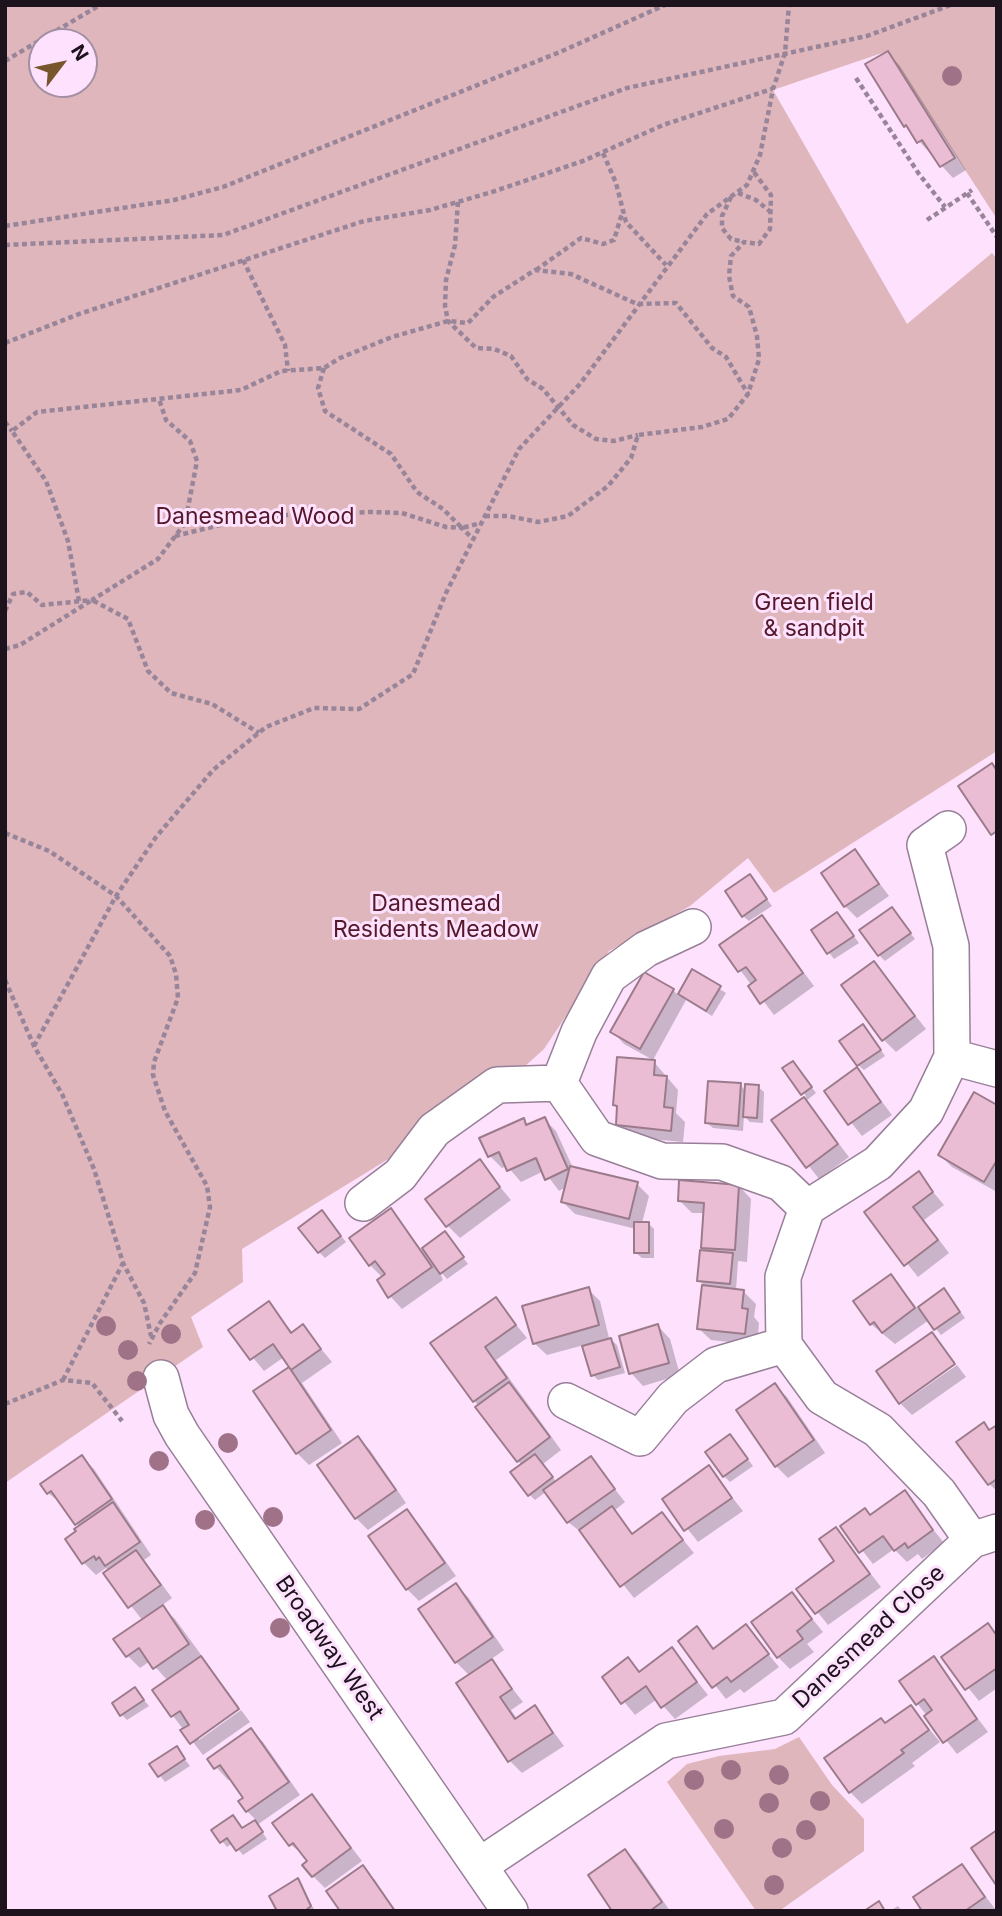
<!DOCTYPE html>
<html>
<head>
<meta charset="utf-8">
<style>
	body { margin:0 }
	#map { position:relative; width:1002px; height:1916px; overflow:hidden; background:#fde1fd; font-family:Inter,sans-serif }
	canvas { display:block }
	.frame { position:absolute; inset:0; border:7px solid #1d131d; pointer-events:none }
	.north { position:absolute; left:28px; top:28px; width:70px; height:70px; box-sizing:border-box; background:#fde1fd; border:2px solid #a38fa3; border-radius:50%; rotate:58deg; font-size:19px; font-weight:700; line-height:28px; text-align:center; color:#1d131d }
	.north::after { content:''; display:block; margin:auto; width:24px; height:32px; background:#77552d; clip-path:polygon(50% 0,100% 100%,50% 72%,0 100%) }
</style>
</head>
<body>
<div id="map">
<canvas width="1002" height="1916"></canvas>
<div class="frame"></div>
<div class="north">N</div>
</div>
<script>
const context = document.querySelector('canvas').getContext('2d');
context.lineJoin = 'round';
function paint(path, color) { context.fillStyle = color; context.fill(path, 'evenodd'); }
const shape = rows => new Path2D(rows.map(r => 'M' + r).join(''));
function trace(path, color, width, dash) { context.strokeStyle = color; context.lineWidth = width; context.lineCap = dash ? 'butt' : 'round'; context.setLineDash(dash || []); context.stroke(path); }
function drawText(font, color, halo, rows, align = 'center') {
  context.font = font + ' Inter,sans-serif'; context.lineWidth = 6; context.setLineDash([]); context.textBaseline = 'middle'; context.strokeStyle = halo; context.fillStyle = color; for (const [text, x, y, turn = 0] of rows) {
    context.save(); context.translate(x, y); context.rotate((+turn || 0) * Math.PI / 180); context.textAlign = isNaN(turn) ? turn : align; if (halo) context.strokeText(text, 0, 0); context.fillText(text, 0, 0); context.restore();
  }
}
paint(shape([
	[5,5,997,5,997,219,888,51,773,90,907,324,992,253,997,259,997,751,774,893,748,858,690,906,609,951,544,1049,524,1067,494,1070,439,1104,403,1150,242,1249,243,1282,191,1317,203,1347,5,1483],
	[42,42,84,42,84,84,42,84],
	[799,1737,832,1785,864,1819,864,1851,779,1911,756,1911,667,1782,687,1764,719,1756,775,1749]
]), '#deb6bc');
paint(shape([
	[888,53,900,66,966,170,953,178,905,126,867,64],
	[855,851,889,896,857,918,845,906],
	[750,876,772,906,749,921,743,916],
	[892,909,915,939,885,961,879,955],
	[837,914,859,943,834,959,813,931],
	[762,917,814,986,774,1015,722,946],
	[874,963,926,1029,896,1052,884,1040],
	[693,972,726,993,712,1016,686,1000,653,1060,624,1044,612,1031,673,990,679,996],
	[868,1032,885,1056,864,1070,858,1065],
	[654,1062,678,1090,676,1113,685,1122,683,1142,630,1137,618,1125,619,1109,615,1105],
	[793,1063,816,1093,806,1101,849,1157,819,1179,774,1121,806,1097],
	[857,1069,892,1115,862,1136,826,1091],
	[740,1085,746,1091,758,1087,764,1092,763,1123,750,1122,744,1116,743,1131,713,1128,707,1123],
	[997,1107,997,1192,952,1167,940,1155],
	[544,1119,556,1131,573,1168,637,1184,649,1196,642,1223,648,1223,654,1229,654,1258,642,1258,636,1253,636,1229,575,1214,563,1202,566,1187,559,1191,544,1171,521,1182,507,1166,502,1168,490,1156,523,1120,529,1125],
	[479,1162,511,1200,460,1238,448,1226],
	[918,1174,944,1205,924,1220,949,1253,918,1277,866,1212],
	[739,1186,751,1199,747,1262,738,1261,736,1290,743,1291,756,1304,754,1317,759,1323,757,1345,711,1340,698,1328,704,1285,699,1281,709,1253,703,1247,705,1213,692,1213,679,1200],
	[390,1211,422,1250,445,1234,468,1264,447,1279,439,1270,443,1280,402,1309,390,1296,383,1278,370,1265],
	[327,1218,346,1242,325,1258,319,1252],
	[891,1276,918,1309,944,1290,965,1318,941,1335,929,1320,895,1344,871,1324],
	[588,1289,600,1301,609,1338,617,1345,625,1373,598,1380,593,1375,584,1345,547,1355,534,1343],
	[495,1299,527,1338,496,1360,561,1450,543,1464,557,1483,591,1459,625,1502,614,1511,634,1535,662,1514,694,1553,634,1598,582,1533,568,1522,547,1491,535,1500,529,1494,522,1466,433,1344],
	[269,1304,293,1333,303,1327,332,1362,302,1383,342,1443,309,1465,297,1453,256,1392,291,1367,284,1357,264,1371,231,1331],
	[658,1326,670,1339,680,1375,643,1386,631,1373],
	[932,1334,955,1362,900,1401],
	[957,1365,966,1377,912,1415,901,1404],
	[774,1385,787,1397,825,1453,788,1478,776,1466,738,1411],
	[983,1424,991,1431,997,1427,997,1491,989,1484],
	[358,1438,370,1450,406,1503,368,1530,356,1518],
	[735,1442,753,1466,730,1482,724,1476],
	[82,1457,94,1469,151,1555,144,1560,172,1598,161,1606,175,1619,239,1707,199,1735,199,1740,241,1710,250,1722,203,1755,173,1716,168,1681,150,1661,140,1668,127,1655,143,1621,106,1574,109,1571,106,1568,96,1575,84,1563,67,1539,80,1527,62,1504,48,1493],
	[709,1468,743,1511,698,1542,664,1499],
	[904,1493,944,1543,922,1559,918,1554,907,1562,894,1549,873,1564,843,1526,871,1517],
	[407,1512,419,1524,456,1576,419,1601,407,1589],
	[836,1529,881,1587,828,1625,799,1589,837,1561],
	[456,1585,468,1597,504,1650,490,1660,523,1702,511,1710,517,1719,535,1707,564,1746,522,1773,510,1761,458,1683,470,1676,456,1662],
	[792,1594,823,1632,807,1644,814,1652,790,1669,778,1657],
	[988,1626,997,1635,997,1688,979,1701,944,1658],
	[746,1627,779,1667,744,1693,740,1689,726,1699,680,1641,696,1629,715,1649],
	[672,1650,708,1695,675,1719,657,1699,635,1715,604,1677,628,1659,641,1672],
	[933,1659,988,1732,957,1754,917,1703],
	[135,1689,149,1706,127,1720,122,1715],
	[911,1707,940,1742,912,1763,915,1766,862,1804,850,1792,886,1725],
	[251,1730,263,1742,300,1795,257,1825,267,1839,243,1855,233,1843,227,1847,213,1830,243,1830,256,1820,247,1811,245,1798,231,1778,228,1780,216,1767],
	[177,1749,190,1766,165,1782,152,1765],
	[312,1796,362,1861,325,1888,313,1876,305,1856,291,1845,274,1823],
	[625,1851,637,1863,670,1911,615,1911],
	[962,1866,996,1910,924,1911],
	[363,1868,375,1880,396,1911,342,1911],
	[298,1880,315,1911,278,1911],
	[898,1906,902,1911,890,1911]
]), '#0003');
const building = shape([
	[888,51,955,158,940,167,922,140,917,143,906,125,904,127,865,64,888,51],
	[992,763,997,771,997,831,991,835,958,786,992,763],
	[855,849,879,884,844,907,821,873,855,849],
	[750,874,767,899,742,917,725,891,750,874],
	[892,907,911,933,878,956,859,930,892,907],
	[837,912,854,936,827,954,811,930,837,912],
	[762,915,803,973,760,1004,748,986,756,980,746,967,738,972,719,945,762,915],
	[874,961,915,1016,882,1041,841,985,874,961],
	[692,969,721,986,706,1011,678,994,692,969],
	[644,972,674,989,640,1049,610,1032,644,972],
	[863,1024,881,1050,857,1066,839,1041,863,1024],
	[617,1057,655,1060,654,1075,667,1076,664,1107,673,1108,671,1131,616,1125,617,1106,613,1105,617,1057],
	[793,1061,812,1087,801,1095,782,1068,793,1061],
	[857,1067,881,1102,848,1125,824,1091,857,1067],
	[708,1081,741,1083,738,1126,705,1123,708,1081],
	[745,1084,759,1085,757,1118,743,1117,745,1084],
	[974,1092,997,1105,997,1160,984,1182,938,1155,974,1092],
	[804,1097,838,1144,806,1168,771,1120,804,1097],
	[545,1117,568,1169,545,1180,536,1158,507,1171,499,1152,488,1157,479,1138,524,1118,526,1125,545,1117],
	[480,1159,500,1187,446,1227,425,1199,480,1159],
	[570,1166,638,1182,629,1219,561,1202,570,1166],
	[919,1171,933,1192,913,1207,938,1240,904,1266,864,1212,919,1171],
	[679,1180,739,1185,735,1250,701,1248,704,1203,678,1201,679,1180],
	[391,1208,432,1267,388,1298,377,1280,385,1274,375,1261,369,1266,349,1238,391,1208],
	[322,1210,341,1236,318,1253,298,1228,322,1210],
	[634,1222,649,1222,649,1253,634,1253,634,1222],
	[445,1231,464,1257,440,1274,422,1248,445,1231],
	[700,1250,733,1253,730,1284,697,1281,700,1250],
	[891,1274,915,1308,882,1333,874,1322,870,1325,853,1301,891,1274],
	[702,1285,744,1290,742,1308,748,1309,745,1334,697,1329,702,1285],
	[589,1287,599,1325,533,1344,522,1306,589,1287],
	[944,1288,960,1312,934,1330,918,1307,944,1288],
	[496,1297,516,1325,485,1347,507,1378,473,1402,430,1343,496,1297],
	[269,1301,291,1333,303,1324,321,1349,291,1370,273,1344,250,1360,228,1330,269,1301],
	[658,1324,669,1363,629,1374,619,1336,658,1324],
	[932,1332,955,1364,899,1404,876,1371,932,1332],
	[611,1338,620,1367,591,1376,582,1346,611,1338],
	[289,1367,331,1430,296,1454,253,1391,289,1367],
	[509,1382,550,1437,517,1462,475,1407,509,1382],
	[775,1383,814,1440,775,1467,736,1410,775,1383],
	[984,1422,989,1430,997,1425,997,1479,988,1485,956,1442,984,1422],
	[730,1434,748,1459,723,1477,705,1452,730,1434],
	[358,1436,396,1490,355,1519,317,1465,358,1436],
	[535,1454,553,1477,528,1496,510,1472,535,1454],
	[82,1455,112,1499,75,1525,51,1491,47,1494,40,1484,82,1455],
	[591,1456,615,1489,567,1523,543,1490,591,1456],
	[709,1465,732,1498,684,1531,662,1499,709,1465],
	[905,1490,933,1530,908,1548,905,1543,894,1551,883,1536,859,1553,840,1526,865,1508,870,1515,905,1490],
	[113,1502,140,1542,105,1566,99,1557,96,1560,94,1556,82,1564,65,1539,76,1531,74,1529,113,1502],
	[612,1506,632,1534,662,1512,683,1540,620,1587,579,1530,612,1506],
	[407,1509,445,1563,406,1590,368,1536,407,1509],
	[836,1527,870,1574,815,1614,796,1589,834,1561,819,1539,836,1527],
	[136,1550,161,1585,128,1608,103,1573,136,1550],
	[456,1583,493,1637,455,1663,418,1609,456,1583],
	[792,1592,812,1619,797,1631,803,1639,777,1658,751,1622,792,1592],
	[163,1605,189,1644,153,1669,139,1648,126,1657,113,1639,163,1605],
	[988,1623,997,1636,997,1668,965,1690,941,1657,988,1623],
	[746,1624,769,1654,731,1682,727,1677,712,1688,678,1641,697,1626,713,1649,746,1624],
	[672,1647,697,1682,661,1708,646,1686,621,1704,602,1677,628,1657,639,1672,672,1647],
	[201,1656,239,1709,190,1744,180,1730,189,1725,180,1711,171,1717,152,1690,201,1656],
	[934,1656,977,1719,943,1743,924,1716,932,1710,924,1699,916,1705,899,1681,934,1656],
	[492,1659,512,1689,500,1697,515,1719,535,1705,553,1733,508,1762,456,1683,492,1659],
	[135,1687,144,1700,120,1716,112,1703,135,1687],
	[911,1705,929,1730,901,1750,904,1753,849,1793,824,1758,881,1718,885,1723,911,1705],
	[251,1728,289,1782,246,1812,238,1801,243,1798,220,1765,214,1769,207,1759,251,1728],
	[177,1746,185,1759,158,1777,149,1764,177,1746],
	[312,1794,351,1848,312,1877,302,1865,307,1861,293,1843,289,1846,272,1823,312,1794],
	[233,1815,242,1828,255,1820,263,1832,236,1851,227,1838,220,1843,211,1830,233,1815],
	[997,1830,997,1884,996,1885,971,1848,997,1830],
	[625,1849,662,1902,650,1911,612,1911,588,1875,625,1849],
	[962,1864,985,1897,965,1911,922,1911,913,1897,962,1864],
	[363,1865,395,1911,340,1911,326,1891,363,1865],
	[298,1878,311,1906,305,1911,277,1911,269,1896,298,1878],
	[879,1901,885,1911,864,1911,879,1901]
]);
paint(building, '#ebbdd4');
trace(building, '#9b7a8a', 2);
const minor = shape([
	[948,829,925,845,951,946,952,1057,926,1111,878,1163,807,1208,783,1277,784,1345,822,1397,878,1430,939,1493,972,1540],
	[693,927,646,949,609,976,579,1032,559,1083,597,1138,662,1161,722,1162,781,1183,807,1208],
	[952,1057,997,1069],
	[363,1203,400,1175,434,1130,497,1085,559,1083],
	[161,1378,171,1415,182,1435,510,1911],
	[566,1401,640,1438,673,1398,716,1365,784,1345],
	[479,1866,666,1741,784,1717,972,1540,997,1532]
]);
trace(minor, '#987f98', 38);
trace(shape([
	[5,61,100,5],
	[856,78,919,174,945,207],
	[603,153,616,183,626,222,666,265],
	[738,193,756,200,772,213],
	[967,193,997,237],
	[731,197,722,216,722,228,731,239,744,242],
	[458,202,455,245,446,280,445,306,448,321,476,348,494,349,511,356,527,379,543,389,573,425,596,439,614,441,638,435],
	[927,220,972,190],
	[5,226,174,200,223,187,560,52,665,5],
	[5,245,223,235,627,88,867,36,951,5],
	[243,260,285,345,288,371],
	[536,270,581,238,603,244,614,240,623,210],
	[5,343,79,314,364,221,430,210,492,192,583,161,663,125,772,89],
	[324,368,318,388,325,411,391,454,417,492,443,509,462,528,481,523],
	[5,422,12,431],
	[485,516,508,516,538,522,568,516,608,486,631,458,638,435,702,427,728,419,748,394,759,359,757,336,749,307,733,296,729,276,731,256,744,242,759,244,770,229,771,195,753,171],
	[175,536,257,516,371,512,402,513,446,527,462,528,473,539],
	[79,601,68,541,46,481,12,431,37,412,241,390,281,371,324,368,340,358,392,337,448,321,468,323,493,297,535,270,571,274,637,304,676,303,712,348,726,357,748,394],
	[5,611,13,594,27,592,42,605,92,600,158,559,185,523,197,461,190,441,166,420,159,399],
	[5,649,20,645,92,600,128,619,148,671,171,693,212,704,259,733],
	[5,833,49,851,116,896,170,956,176,974,178,998,154,1062,153,1075,165,1111,207,1186,210,1207,195,1273,160,1323,149,1344],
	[5,980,34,1046,62,1094,94,1169,123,1263,144,1303,151,1336],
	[34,1046,116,896,156,837,213,770,266,727,314,708,359,709,413,674,446,593,519,449,580,384,707,214,747,185,760,155,773,89,785,53,789,5],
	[63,1380,123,1263],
	[5,1404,63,1380,92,1383,122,1421]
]), '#998599', 4.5, [5, 3.5]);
trace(minor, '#fff', 35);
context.fillStyle = '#a07288';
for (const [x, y] of [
	[952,76],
	[106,1326],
	[171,1334],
	[128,1350],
	[137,1381],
	[228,1443],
	[159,1461],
	[273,1517],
	[205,1520],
	[280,1628],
	[731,1770],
	[779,1775],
	[694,1780],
	[820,1801],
	[769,1803],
	[724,1829],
	[806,1830],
	[782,1848],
	[774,1885]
]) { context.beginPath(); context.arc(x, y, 10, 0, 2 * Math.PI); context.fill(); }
drawText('23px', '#541829', '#fde1fd', [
	["Danesmead Wood",255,517],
	["Green field",814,603],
	["& sandpit",814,629],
	["Danesmead",436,904],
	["Residents Meadow",436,930]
]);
drawText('23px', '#1d131d', '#fde1fd', [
	["Danesmead Close",869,1637,-43],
	["Broadway West",329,1648,55]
]);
</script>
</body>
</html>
